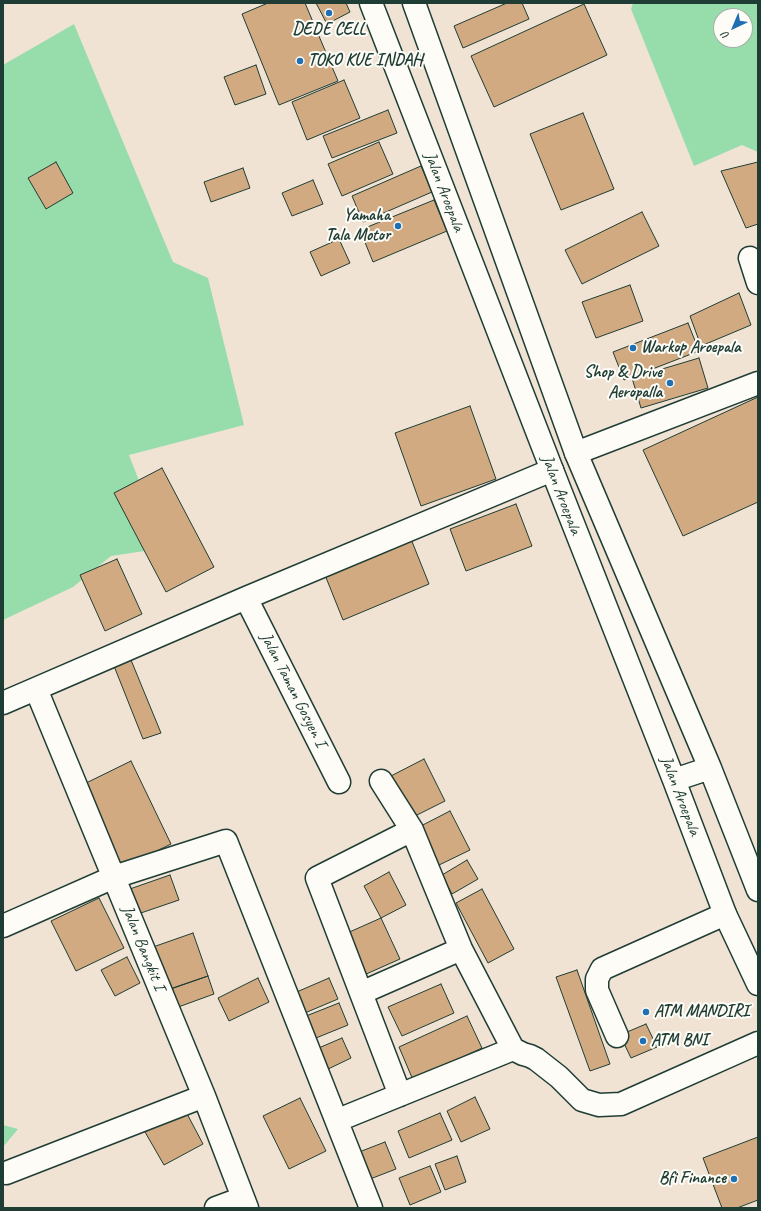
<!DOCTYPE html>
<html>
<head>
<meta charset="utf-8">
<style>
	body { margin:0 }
	#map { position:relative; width:761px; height:1211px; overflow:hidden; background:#f0e3d4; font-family:Caveat,sans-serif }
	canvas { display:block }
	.frame { position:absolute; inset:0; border:4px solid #1f3d34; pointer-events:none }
	.north { position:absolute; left:713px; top:8px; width:40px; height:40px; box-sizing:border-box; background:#fdfcf7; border:1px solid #a4b0a9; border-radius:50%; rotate:224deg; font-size:11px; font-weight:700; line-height:16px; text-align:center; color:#1f3d34 }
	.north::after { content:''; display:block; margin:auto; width:14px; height:18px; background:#1f6fb2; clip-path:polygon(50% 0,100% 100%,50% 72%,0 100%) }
</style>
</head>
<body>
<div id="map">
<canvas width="761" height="1211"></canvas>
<div class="frame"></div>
<div class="north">U</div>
</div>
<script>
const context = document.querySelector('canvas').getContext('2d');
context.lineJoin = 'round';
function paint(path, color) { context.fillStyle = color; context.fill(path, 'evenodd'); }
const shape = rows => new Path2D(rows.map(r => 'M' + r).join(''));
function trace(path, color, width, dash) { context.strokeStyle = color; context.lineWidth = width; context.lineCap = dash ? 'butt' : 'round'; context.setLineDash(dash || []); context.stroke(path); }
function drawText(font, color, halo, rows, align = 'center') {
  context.font = font + ' Caveat,sans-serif'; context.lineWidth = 4; context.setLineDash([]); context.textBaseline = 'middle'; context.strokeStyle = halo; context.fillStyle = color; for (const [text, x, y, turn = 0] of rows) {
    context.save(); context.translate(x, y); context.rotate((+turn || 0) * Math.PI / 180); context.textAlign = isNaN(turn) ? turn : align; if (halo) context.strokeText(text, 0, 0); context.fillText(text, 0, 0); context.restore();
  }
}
paint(shape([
	[633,3,758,3,758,152,742,145,694,166,631,9],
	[721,16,745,16,745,40,721,40],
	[74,24,173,262,208,278,244,425,129,455,165,548,111,556,73,587,3,620,3,65],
	[3,1125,18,1129,3,1147]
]), '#96ddab');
const building = shape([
	[268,3,305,3,338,81,279,105,242,14,268,3],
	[316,3,346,3,350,12,327,24,316,3],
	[507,3,522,3,529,19,463,48,454,26,507,3],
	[584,4,607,55,494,107,471,56,584,4],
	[256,65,266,94,235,105,224,77,256,65],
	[344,80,360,118,307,140,292,102,344,80],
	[388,110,397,133,332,158,323,136,388,110],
	[583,113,614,189,561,210,530,134,583,113],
	[379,142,393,174,342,196,328,164,379,142],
	[56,162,73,193,46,209,28,178,56,162],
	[758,162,758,224,746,228,721,171,758,162],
	[421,166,432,192,363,222,352,196,421,166],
	[243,168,250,188,211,202,204,182,243,168],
	[313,180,323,204,292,216,282,193,313,180],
	[434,200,447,231,373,262,360,230,434,200],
	[642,212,659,246,582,284,565,250,642,212],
	[339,239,350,263,321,276,310,252,339,239],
	[630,285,643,321,596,338,582,302,630,285],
	[739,293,751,325,701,346,690,316,739,293],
	[688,323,699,351,624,380,613,352,688,323],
	[699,358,708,388,641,408,632,378,699,358],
	[758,397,758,502,683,536,643,450,758,397],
	[470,406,496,479,421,506,395,433,470,406],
	[162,468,214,567,166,592,114,493,162,468],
	[516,504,532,546,466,571,450,529,516,504],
	[411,539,429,584,343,620,325,575,411,539],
	[117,559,142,614,105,631,80,575,117,559],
	[131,660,161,733,143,739,114,666,131,660],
	[424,759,445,801,411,818,389,777,424,759],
	[131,761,171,844,120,869,80,786,131,761],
	[450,811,470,850,437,866,417,828,450,811],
	[467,860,478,879,452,894,442,875,467,860],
	[389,872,406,905,381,918,364,886,389,872],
	[170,875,179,900,135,915,127,890,170,875],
	[482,889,514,949,488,963,456,903,482,889],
	[99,898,124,948,76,971,51,921,99,898],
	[381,918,400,959,364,975,345,934,381,918],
	[193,933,208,976,168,990,153,947,193,933],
	[127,957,140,983,115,996,101,970,127,957],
	[577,970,610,1064,590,1071,556,977,577,970],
	[208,976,214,994,170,1010,164,991,208,976],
	[258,978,269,1002,229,1021,218,998,258,978],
	[329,978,338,999,300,1015,292,994,329,978],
	[441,984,454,1013,402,1036,388,1007,441,984],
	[339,1003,348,1025,311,1040,301,1018,339,1003],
	[467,1016,482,1048,413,1080,399,1047,467,1016],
	[646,1024,657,1047,631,1058,620,1035,646,1024],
	[342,1038,351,1058,324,1071,314,1050,342,1038],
	[475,1097,490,1129,461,1142,447,1111,475,1097],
	[300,1098,326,1151,289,1169,263,1116,300,1098],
	[185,1110,203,1144,164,1165,145,1132,185,1110],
	[440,1113,452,1140,409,1158,398,1131,440,1113],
	[758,1137,758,1200,737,1208,722,1208,703,1158,758,1137],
	[385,1142,396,1169,365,1181,354,1154,385,1142],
	[457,1156,466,1182,445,1190,435,1164,457,1156],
	[430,1166,441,1192,410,1205,399,1178,430,1166]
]);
paint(building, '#d1aa82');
trace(building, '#1f3d34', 1);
const minor = shape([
	[750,258,758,283],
	[576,453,758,383],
	[246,598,339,782],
	[36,689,204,1096,247,1208],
	[3,703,246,598,552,470],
	[381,781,412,830,461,949,513,1049],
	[3,926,114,877,226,841,371,1208],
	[361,993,461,949],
	[617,1036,597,990,597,979,602,969,725,914],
	[400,1095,317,878,412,830],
	[348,1116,513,1049,523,1054,530,1056,536,1059,559,1077,582,1100,599,1105,621,1104,758,1043],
	[6,1173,204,1096],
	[216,1208,243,1198]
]);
const major = shape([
	[371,3,552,470,674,780,725,914,758,984],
	[414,3,576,453,710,768,758,890],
	[674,780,710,768]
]);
trace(minor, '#1f3d34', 25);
trace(major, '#1f3d34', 25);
trace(minor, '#fdfcf7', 22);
trace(major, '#fdfcf7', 22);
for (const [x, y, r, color] of [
	[329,13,4,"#1f6fb2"],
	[300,61,4,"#1f6fb2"],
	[398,226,4,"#1f6fb2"],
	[633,348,4,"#1f6fb2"],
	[670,383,4,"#1f6fb2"],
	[646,1012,4,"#1f6fb2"],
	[643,1041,4,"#1f6fb2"],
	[734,1179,4,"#1f6fb2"]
]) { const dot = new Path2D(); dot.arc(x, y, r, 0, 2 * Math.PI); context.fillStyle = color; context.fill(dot); trace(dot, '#fdfcf7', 1.5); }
drawText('bold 17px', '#1f3d34', '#fdfcf7', [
	["DEDE CELL",329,30,"center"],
	["TOKO KUE INDAH",308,61],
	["Yamaha",390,216,"right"],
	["Tala Motor",390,236,"right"],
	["Warkop Aroepala",641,348],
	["Shop & Drive",662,373,"right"],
	["Aeropalla",662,393,"right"],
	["ATM MANDIRI",654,1012],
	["ATM BNI",651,1041],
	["Bfi Finance",726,1179,"right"]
], 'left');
drawText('17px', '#1f3d34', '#fdfcf7', [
	["Jalan Aroepala",444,192,69],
	["Jalan Aroepala",561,495,69],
	["Jalan Taman Gosyen I",293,690,63],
	["Jalan Aroepala",680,796,69],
	["Jalan Bangkit I",143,948,68]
]);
</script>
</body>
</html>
